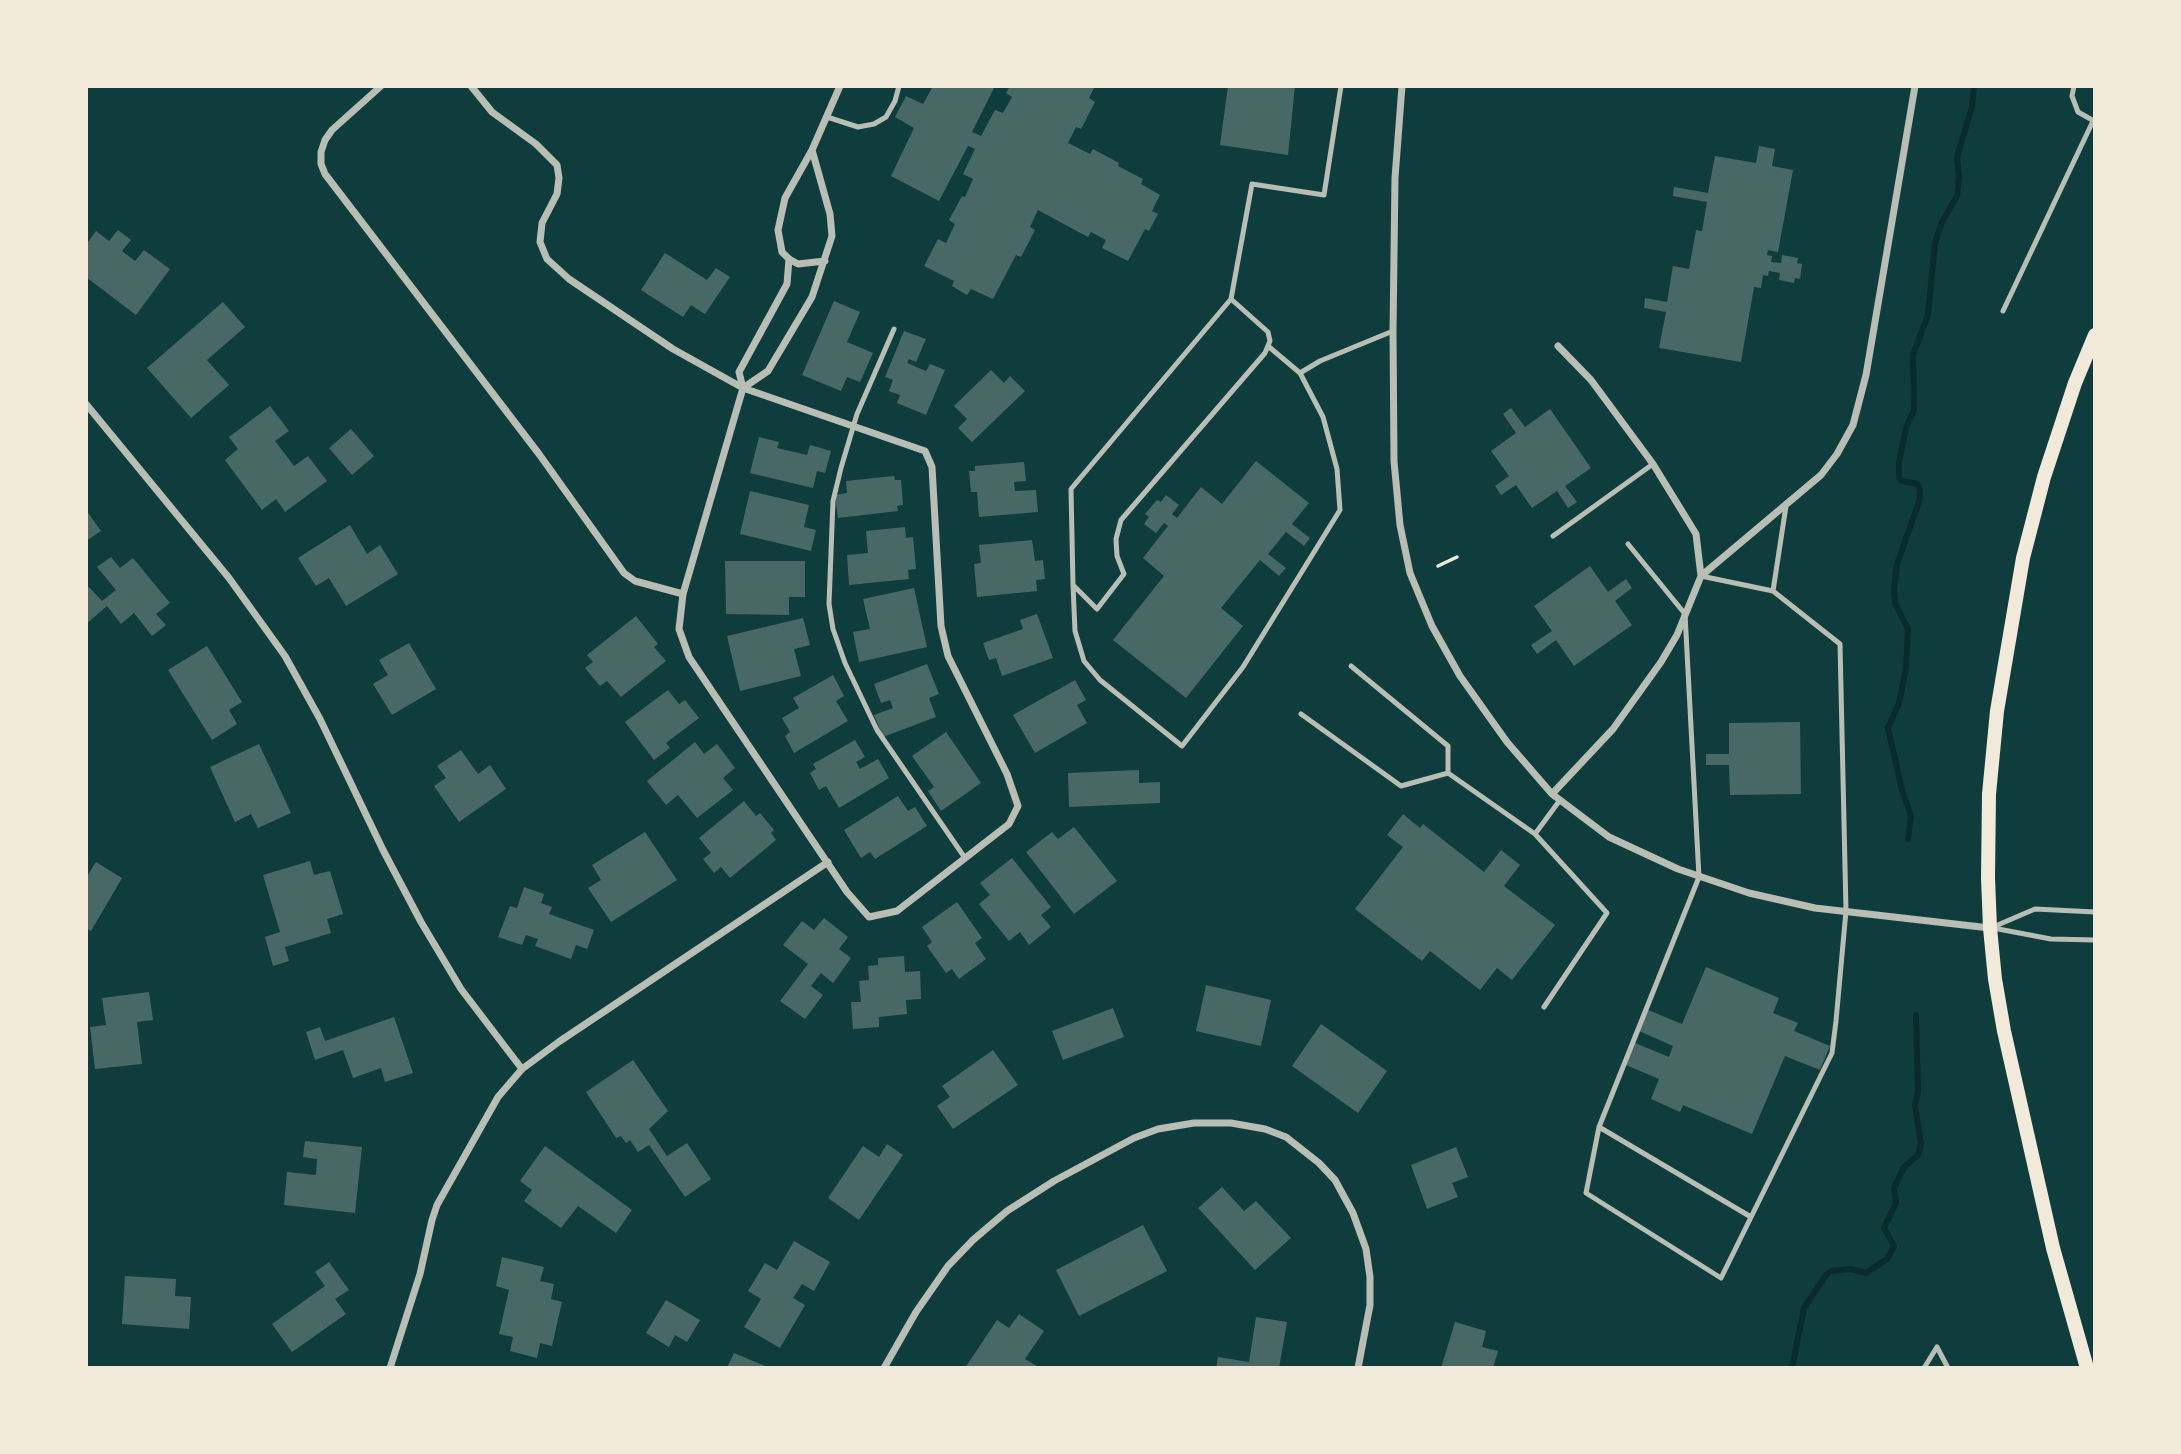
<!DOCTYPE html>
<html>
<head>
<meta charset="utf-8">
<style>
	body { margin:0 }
	#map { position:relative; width:2181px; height:1454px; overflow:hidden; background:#0f3d3e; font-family:"Golos Text",sans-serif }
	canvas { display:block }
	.frame { position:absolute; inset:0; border:88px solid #f1e9da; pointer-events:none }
</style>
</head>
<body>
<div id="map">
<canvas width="2181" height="1454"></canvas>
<div class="frame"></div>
</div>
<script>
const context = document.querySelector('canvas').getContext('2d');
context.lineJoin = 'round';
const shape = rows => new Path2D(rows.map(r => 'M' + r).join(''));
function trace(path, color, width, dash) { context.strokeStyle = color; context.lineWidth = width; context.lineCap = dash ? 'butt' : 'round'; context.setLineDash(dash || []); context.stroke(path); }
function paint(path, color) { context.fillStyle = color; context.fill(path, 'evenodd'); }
trace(shape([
	[1908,839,1911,816,1902,790,1888,728,1899,703,1906,668,1908,629,1895,603,1894,589,1897,564,1919,502,1920,491,1918,484,1902,481,1899,478,1899,462,1906,428,1914,410,1913,355,1928,315,1935,243,1942,222,1957,196,1959,178,1957,157,1972,107,1974,86],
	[1792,1368,1804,1308,1826,1275,1831,1271,1851,1269,1866,1273,1887,1259,1894,1246,1884,1228,1896,1203,1894,1188,1904,1167,1918,1155,1921,1144,1915,1105,1918,1092,1916,1015]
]), '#0a2a2b', 6);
paint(shape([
	[933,86,995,86,972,132,981,136,995,110,1003,113,1012,97,1006,93,1010,86,1095,86,1089,98,1095,102,1081,129,1076,127,1068,143,1090,154,1093,149,1119,163,1118,166,1143,179,1141,184,1160,195,1152,211,1158,214,1149,231,1145,229,1128,261,1102,248,1106,240,1091,232,1088,237,1038,210,1030,227,1035,230,1021,257,1016,255,993,299,971,289,967,295,952,286,954,281,924,266,938,239,946,243,955,224,949,220,962,196,965,197,973,179,963,174,975,149,968,146,939,201,891,176,914,128,895,117,906,96,923,104],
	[1228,86,1295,86,1288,155,1220,145],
	[1759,146,1775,149,1772,166,1793,170,1778,252,1768,250,1767,255,1772,256,1771,262,1781,263,1782,255,1798,258,1797,263,1802,264,1800,279,1795,278,1794,283,1779,280,1780,273,1769,271,1768,276,1763,275,1761,288,1754,287,1741,362,1659,348,1666,312,1644,308,1645,298,1667,302,1673,266,1689,269,1696,230,1702,231,1707,202,1673,196,1674,187,1708,193,1715,156,1756,163],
	[118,230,131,240,122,251,135,261,144,250,170,269,136,315,86,277,86,245,96,231,109,241],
	[665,253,707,280,716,268,730,277,705,314,691,305,683,317,641,290],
	[834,301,860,312,847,342,873,353,860,382,847,377,841,391,802,375],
	[223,302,245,327,207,360,229,385,191,418,147,368],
	[904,331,926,339,916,362,909,359,907,363,926,371,930,364,945,370,926,415,897,403,900,395,889,391,893,380,885,377],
	[991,370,1004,383,1010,376,1025,391,972,442,958,428,967,419,954,406],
	[270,406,289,431,275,441,294,466,308,456,327,481,285,512,276,499,262,510,225,460,238,449,229,437],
	[1511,408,1525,427,1550,409,1591,468,1565,486,1577,502,1568,508,1557,491,1532,508,1516,485,1501,495,1495,486,1509,476,1491,451,1516,433,1503,414],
	[351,429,374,456,352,475,329,448],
	[759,437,779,442,777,448,807,455,810,445,831,451,825,473,817,471,813,488,750,473],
	[1256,461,1309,503,1292,524,1310,538,1304,546,1286,532,1268,554,1286,568,1279,576,1260,560,1221,608,1243,626,1186,698,1113,640,1164,576,1143,558,1168,526,1164,523,1156,533,1144,524,1149,517,1145,514,1157,500,1161,502,1166,495,1179,505,1172,514,1177,518,1201,487,1222,504],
	[1024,462,1026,481,1014,482,1015,491,1036,490,1038,512,979,517,977,492,971,492,969,471,975,471,975,466],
	[894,476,895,480,901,480,903,505,897,506,898,511,838,518,835,495,847,493,846,481],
	[750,491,809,505,804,527,816,530,811,551,740,534],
	[86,510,101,531,86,541],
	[350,525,367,554,380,545,398,574,346,606,329,578,316,586,298,558],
	[905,527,906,538,913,537,916,569,908,570,909,579,849,585,847,555,868,553,866,531],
	[1032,540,1035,561,1043,560,1045,579,1036,580,1037,591,977,597,974,564,981,563,979,545],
	[111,557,120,568,133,558,170,603,156,614,166,625,152,636,134,613,121,624,107,606,86,624,86,590,89,587,102,601,116,590,97,567],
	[725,561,805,561,805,597,789,597,789,615,726,614],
	[1590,566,1608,592,1626,579,1632,588,1615,601,1632,625,1574,666,1556,640,1537,654,1531,645,1552,631,1534,606],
	[914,588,927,647,859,662,853,632,870,629,863,599],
	[1037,614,1053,658,1002,676,996,658,989,660,983,643,1023,629,1020,620],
	[636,616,658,644,654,647,666,661,621,697,607,681,600,686,585,668,593,662,587,655],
	[803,618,810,645,794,649,801,676,740,691,727,636],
	[409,643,436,689,392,715,373,684,388,675,379,660],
	[207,646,242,702,229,710,237,724,212,740,168,670],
	[927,664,939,694,929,698,936,717,883,737,874,715,893,708,890,700,881,703,874,684],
	[833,675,844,696,836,701,848,721,794,753,785,736,790,732,782,718,799,708,793,698],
	[1075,680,1086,700,1077,705,1087,723,1035,753,1013,715],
	[668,690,679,704,685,700,699,718,666,743,670,748,654,760,625,722],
	[1800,722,1801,794,1730,795,1729,765,1706,765,1706,754,1729,754,1729,723],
	[946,732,981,783,941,811,928,791,934,787,912,756],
	[855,740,865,757,856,762,860,769,878,759,889,778,839,808,826,786,819,790,810,773,816,769,813,764],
	[695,742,704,754,717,744,735,768,723,778,733,790,697,818,678,795,666,805,647,781],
	[259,744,291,813,258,828,251,814,235,822,210,767],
	[461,750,478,774,490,765,506,789,459,822,434,786,446,778,437,766],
	[1139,770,1139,783,1160,782,1160,803,1069,807,1068,773],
	[898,796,908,811,915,807,927,826,875,859,870,852,861,858,844,830],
	[744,801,756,816,760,813,774,830,771,833,776,840,730,878,721,867,714,873,703,859,711,853,699,838],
	[1403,814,1420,828,1423,824,1484,872,1501,850,1520,865,1504,886,1555,925,1512,980,1497,968,1480,990,1430,951,1422,961,1355,909,1403,847,1387,835],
	[1074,827,1117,881,1074,914,1026,852,1052,832,1058,839],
	[645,832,677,880,611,922,588,888,601,880,592,865],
	[1012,858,1051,907,1041,915,1051,927,1029,945,1020,932,1009,941,979,904,990,895,980,883],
	[310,861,314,875,330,871,343,914,327,919,331,933,285,947,289,961,273,966,265,937,280,932,263,875],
	[96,862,122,878,91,931,86,928,86,874,88,875],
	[524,887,544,894,541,903,552,907,549,914,594,930,587,949,576,945,571,959,535,946,538,939,526,935,522,945,498,937,510,906,517,908],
	[957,902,982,938,975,943,986,959,959,979,952,969,946,973,927,946,932,942,922,927],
	[824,918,848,937,839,949,851,958,833,983,821,973,811,986,823,995,805,1019,780,1001,808,964,783,945,802,921,814,930],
	[904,956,905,972,920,971,921,999,906,1000,907,1014,879,1017,879,1027,853,1029,851,1002,861,1002,859,981,869,980,868,966,878,965,878,958],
	[1706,967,1779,998,1773,1013,1798,1023,1794,1031,1830,1046,1820,1070,1785,1056,1752,1134,1683,1105,1680,1112,1651,1099,1659,1079,1626,1065,1635,1043,1669,1057,1673,1046,1639,1031,1648,1010,1682,1024],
	[1206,985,1271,1000,1261,1046,1196,1031],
	[149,992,153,1020,137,1022,142,1064,95,1069,90,1027,106,1025,102,998],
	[1113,1008,1124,1037,1063,1060,1052,1031],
	[394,1017,413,1073,385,1082,381,1068,353,1078,343,1050,315,1060,306,1032,320,1027,325,1041],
	[1321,1024,1387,1071,1358,1113,1292,1066],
	[993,1050,1018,1085,953,1129,937,1106,950,1097,942,1086],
	[633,1060,668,1111,649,1129,667,1156,687,1143,711,1179,685,1197,649,1145,638,1152,630,1140,626,1143,621,1136,616,1138,586,1092],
	[305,1141,362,1147,355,1213,284,1205,287,1172,316,1175,317,1159,303,1157],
	[887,1144,903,1155,859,1220,828,1198,863,1146,879,1157],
	[545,1146,632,1210,616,1233,578,1206,561,1228,524,1201,532,1190,520,1181],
	[1456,1147,1468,1177,1452,1183,1458,1197,1427,1209,1411,1165],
	[1222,1187,1244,1211,1256,1201,1291,1238,1255,1270,1198,1208],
	[1143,1225,1167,1271,1079,1316,1056,1270],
	[794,1241,830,1262,814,1291,802,1284,793,1298,805,1305,780,1348,744,1327,761,1299,748,1291,765,1263,777,1270],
	[502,1257,544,1267,540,1281,554,1284,551,1299,562,1302,552,1346,540,1343,537,1358,510,1351,513,1337,499,1334,509,1290,496,1286],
	[329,1262,349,1290,335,1299,346,1314,292,1352,272,1324,325,1286,315,1272],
	[125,1276,176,1279,175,1296,191,1297,189,1329,122,1324],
	[666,1300,700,1320,687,1342,675,1335,669,1347,646,1333],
	[1019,1314,1044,1331,1025,1359,1040,1368,965,1368,997,1320,1009,1328],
	[1256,1317,1287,1322,1279,1368,1216,1368,1218,1357,1249,1362],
	[1455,1322,1486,1331,1482,1347,1498,1351,1493,1368,1441,1368],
	[734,1353,770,1368,727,1368]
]), '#486865');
trace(shape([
	[1438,566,1457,557]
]), '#f1e9da', 3.5);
trace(shape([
	[2074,86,2072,96,2078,112,2094,121],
	[827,117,858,127,874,124,886,117,895,101,899,86],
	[1231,299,1268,332,1270,341,1265,353,1121,520,1116,539,1117,556,1124,574,1097,609,1073,585,1071,489,1231,299,1252,184,1324,195,1341,86],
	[2003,311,2093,121],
	[894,329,857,414,841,468,833,501,829,604,833,629,845,663,877,730,965,858],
	[1268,346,1300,373,1320,361,1393,331],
	[1553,536,1653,464],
	[1628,544,1685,614,1699,877,1599,1127,1586,1193,1721,1278,1832,1053,1836,1021,1846,911,1840,644,1773,591,1786,506],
	[1701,576,1773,591],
	[1073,585,1075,631,1084,661,1100,680,1182,746,1243,667,1340,510,1337,469,1323,417,1300,373],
	[1351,666,1448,746,1448,773,1535,834],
	[1301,714,1401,786,1448,773],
	[1993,927,2035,909,2095,912],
	[1993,928,2051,939,2095,940],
	[1544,1007,1607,913,1535,834,1560,800],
	[1599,1127,1751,1217],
	[1924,1368,1937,1347,1948,1368]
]), '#b8beb3', 5);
trace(shape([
	[381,86,332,130,325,140,321,152,321,164,325,174,539,454,624,573,635,581,683,594],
	[471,86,492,112,536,144,557,165,559,178,557,194,542,223,540,242,547,259,569,279,673,349,743,388,925,451,932,467,941,626,948,656,1007,774,1018,806,1009,824,897,911,869,917,847,892,689,657,679,629,683,594,743,388,739,372,787,284,789,259],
	[1402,86,1395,178,1393,331,1394,461,1400,525,1410,573,1432,626,1460,676,1507,742,1552,794,1609,837,1678,869,1749,893,1815,908,1990,928],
	[825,261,798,264,789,259,782,252,778,230,785,198,812,150,840,86],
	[1558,346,1591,380,1653,464,1696,534,1701,576],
	[743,388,768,371,812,297,832,236,830,214,812,150],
	[86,404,229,578,285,656,320,719,383,850,421,922,461,989,522,1069],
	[1552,794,1613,729,1661,662,1677,635,1701,576,1821,475,1837,454,1853,425,1866,375,1915,86],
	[390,1368,420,1274,432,1220,437,1205,498,1097,522,1069,560,1041,828,862],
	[884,1368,916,1312,948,1266,973,1240,1007,1211,1054,1181,1134,1138,1158,1129,1194,1123,1231,1123,1265,1129,1286,1137,1319,1163,1335,1180,1353,1213,1366,1249,1370,1277,1370,1305,1358,1368]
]), '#b8beb3', 7);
trace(shape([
	[2087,1368,2053,1248,2004,1031,1995,979,1990,928,1988,878,1989,794,1997,711,2023,558,2044,477,2075,383,2095,335]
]), '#f1e9da', 14);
</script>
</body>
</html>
